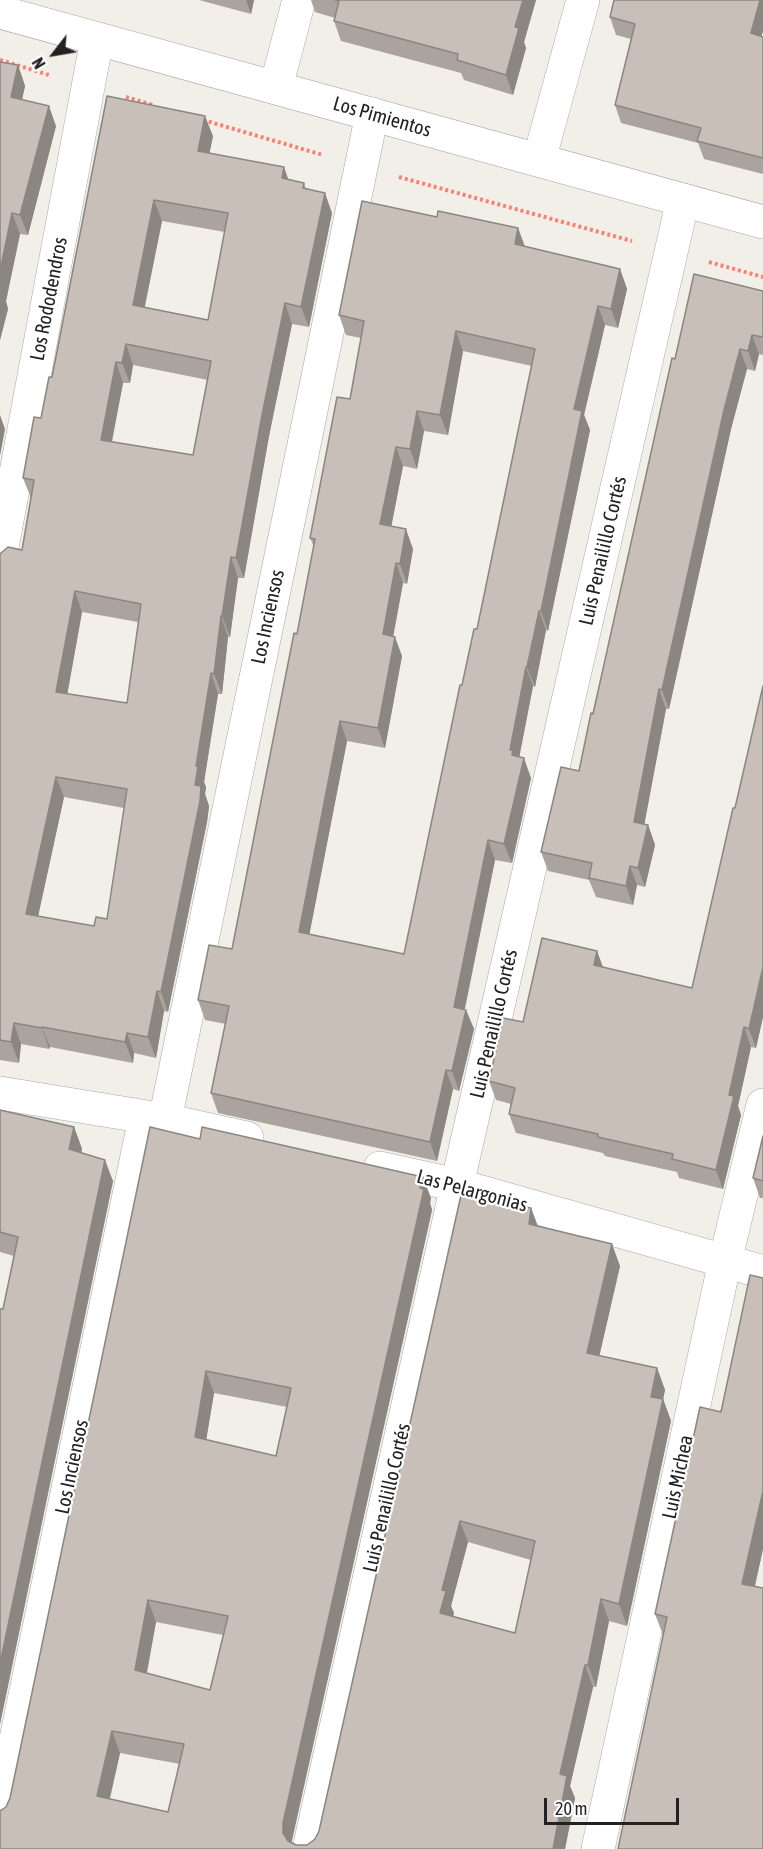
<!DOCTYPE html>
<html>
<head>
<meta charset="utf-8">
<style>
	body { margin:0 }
	#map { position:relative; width:763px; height:1849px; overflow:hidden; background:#f2efe9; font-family:"Asap Condensed",sans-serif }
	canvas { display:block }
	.north { position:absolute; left:24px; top:24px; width:60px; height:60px; -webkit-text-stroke:4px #fff; paint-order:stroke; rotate:239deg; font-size:16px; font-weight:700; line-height:24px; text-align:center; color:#222 }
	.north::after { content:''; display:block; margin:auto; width:21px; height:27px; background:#222; clip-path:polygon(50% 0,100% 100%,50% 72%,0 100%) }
	.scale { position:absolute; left:544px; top:1798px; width:135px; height:27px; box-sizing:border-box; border:3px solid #222; border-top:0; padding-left:8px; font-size:18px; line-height:21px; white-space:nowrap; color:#222; -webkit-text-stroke:4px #fff; paint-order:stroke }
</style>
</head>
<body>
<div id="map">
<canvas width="763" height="1849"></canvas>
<div class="north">N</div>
<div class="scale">20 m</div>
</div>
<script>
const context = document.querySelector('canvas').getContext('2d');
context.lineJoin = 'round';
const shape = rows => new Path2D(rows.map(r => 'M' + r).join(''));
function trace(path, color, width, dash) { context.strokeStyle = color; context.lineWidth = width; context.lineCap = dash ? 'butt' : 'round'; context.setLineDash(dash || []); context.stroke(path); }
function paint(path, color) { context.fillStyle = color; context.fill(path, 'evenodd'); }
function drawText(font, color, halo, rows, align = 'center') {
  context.font = font + ' "Asap Condensed",sans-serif'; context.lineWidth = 4.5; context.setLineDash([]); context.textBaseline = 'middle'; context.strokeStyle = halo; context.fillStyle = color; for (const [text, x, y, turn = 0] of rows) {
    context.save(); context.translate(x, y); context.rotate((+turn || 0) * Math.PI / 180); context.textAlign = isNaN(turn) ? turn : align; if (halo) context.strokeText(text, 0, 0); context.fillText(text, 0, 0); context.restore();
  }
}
const minor = shape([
	[276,87,299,0],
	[539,160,583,0],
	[0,558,97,39],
	[0,1093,165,1120,247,1138],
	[165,1120,372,114],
	[380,1168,457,1185,763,1272],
	[0,1816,145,1118],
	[309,1849,457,1185,683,200],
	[598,1849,725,1261,763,1105]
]);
const tertiary = shape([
	[0,12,763,222]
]);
trace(minor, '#a9a9a9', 34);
trace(tertiary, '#a9a9a9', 34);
trace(shape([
	[0,60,49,75],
	[126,97,153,105],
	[203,120,323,155],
	[399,177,632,241],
	[709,262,763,277]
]), '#fa8072', 4, [3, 3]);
trace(minor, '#fff', 33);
trace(tertiary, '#fff', 33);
paint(shape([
	[199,0,254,0,251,14],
	[311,0,536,0,524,42,526,48,513,95,464,80,461,73,341,41,334,21,335,18,315,12],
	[763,0,763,31,761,37,763,37,763,174,704,159,698,143,621,123,615,105,631,39,616,35,610,17],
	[0,62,18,65,25,86,22,100,56,126,28,235,20,234,6,301,8,309,0,340],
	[107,96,213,136,209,153,288,180,304,183,306,189,332,213,309,327,292,324,269,436,244,578,238,578,230,637,228,637,222,694,218,694,204,782,206,787,205,794,209,806,207,822,168,1012,164,1011,156,1058,134,1053,133,1063,50,1047,49,1049,21,1044,19,1063,0,1060,0,554,22,550,31,498,23,478,41,418,52,377],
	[162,221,225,232,208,320,144,307],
	[133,365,208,380,193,455,112,442,123,383,130,383],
	[82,612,138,622,127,703,67,694],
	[64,797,124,808,107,919,94,926,38,916],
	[437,217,518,228,525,246,620,269,627,289,618,328,605,325,584,415,590,430,548,631,546,630,535,687,533,686,519,757,531,778,512,863,495,860,465,1009,466,1010,474,1029,459,1091,453,1089,437,1161,218,1113,211,1093,226,1024,205,1020,198,1000,232,949,297,634,314,547,310,538,350,399,361,338,346,335,339,315],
	[463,351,532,366,477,629,462,685,404,954,309,934,347,741,385,748,402,656,393,636,403,583,407,584,413,549,391,526,403,466,417,469,424,431,448,435],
	[763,291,763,355,759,354,755,371,747,369,731,429,669,709,666,709,644,825,648,825,655,845,645,887,637,885,633,905,596,897,589,880,548,871,541,852,579,771,675,359],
	[763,686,763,1017,756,1048,751,1047,738,1106,741,1115,723,1189,679,1178,677,1172,605,1156,603,1153,516,1133,509,1114,511,1104,496,1100,489,1081,523,1022,597,951,602,967,692,988,735,808],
	[0,1110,74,1127,82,1149,81,1153,113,1181,0,1724,0,1309,3,1309,14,1256,0,1252],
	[150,1127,431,1198,430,1203,432,1210,291,1842,296,1845,307,1845,315,1839,319,1831,531,1208,538,1226,620,1266,599,1356,657,1368,665,1390,663,1399,671,1421,627,1626,609,1621,596,1687,593,1687,570,1786,575,1798,565,1849,0,1849,6,1807,10,1798],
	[214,1393,287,1407,276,1456,206,1440],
	[468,1542,531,1560,515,1633,453,1617,454,1613,451,1606],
	[156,1622,223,1635,210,1690,147,1673],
	[120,1753,180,1764,168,1812,110,1799],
	[763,1136,763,1198,760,1198,753,1178],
	[763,1278,763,1549,755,1587,663,1635,655,1614]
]), '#aba49e');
paint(shape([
	[246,0,254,0,251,14],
	[523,0,536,0,524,42,526,48,513,95,506,75,515,27],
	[760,0,763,0,763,31,757,51,751,33],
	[18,65,25,86,18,118,11,97],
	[49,106,56,126,28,235,20,215],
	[205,116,213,136,206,171,198,151],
	[284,167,291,187,282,178],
	[325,193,332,213,309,327,301,307],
	[154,200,162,221,141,326,133,305],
	[12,213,20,234,6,301,8,309,0,340,0,271],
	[518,228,525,248,515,244],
	[620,269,627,289,618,328,611,309],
	[285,303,292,324,269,436,244,578,236,558,262,415],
	[598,306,605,325,584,415,590,430,548,631,541,611,574,409],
	[456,331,463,351,448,435,440,415],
	[752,335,759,354,755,371,748,351],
	[126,344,133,365,130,383,122,363],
	[740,349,747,369,731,429,669,709,662,690,724,410],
	[116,362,123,383,108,460,101,440],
	[417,411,424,431,417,469,410,449],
	[0,415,5,429,0,456],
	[396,447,403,466,388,544,380,524],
	[406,529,413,549,407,584,400,564],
	[231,557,238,578,230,637,222,616],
	[396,563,403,583,390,654,383,634],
	[75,591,82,612,64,713,56,692],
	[539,611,546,630,535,687,527,667],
	[221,616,228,637,222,694,214,674],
	[395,637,402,656,385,748,378,728],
	[526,667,533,686,518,764,519,775,510,750],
	[211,673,218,694,204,782,206,787,205,794,209,806,207,822,168,1012,161,992,195,785,196,766],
	[659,689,666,709,641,842,634,822],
	[340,721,347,741,306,952,299,932],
	[524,758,531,778,512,863,504,844],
	[56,777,64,797,34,935,26,914],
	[648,825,655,845,645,887,638,868],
	[488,840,495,860,461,1026,454,1007],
	[630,866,637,885,633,905,626,886],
	[597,951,604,970,594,965],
	[763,967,763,1017,756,1048,749,1029],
	[157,991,164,1011,156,1058,148,1037],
	[466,1010,474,1029,459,1091,452,1071],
	[14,1023,21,1044,19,1063,11,1042],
	[42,1027,50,1047,49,1049,42,1028],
	[744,1027,751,1047,738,1106,741,1115,723,1189,716,1170,729,1095],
	[127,1033,134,1053,133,1063,125,1042],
	[446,1070,453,1089,437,1161,430,1142],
	[74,1127,82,1149,77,1171,69,1149],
	[105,1160,113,1181,0,1724,0,1664],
	[423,1177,431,1198,430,1203,432,1210,291,1845,283,1833,283,1823],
	[531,1208,539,1230,529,1224],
	[612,1244,620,1266,595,1375,587,1353],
	[657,1368,665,1390,660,1413,663,1399,671,1421,627,1626,619,1604,651,1397],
	[206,1371,214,1393,203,1459,195,1437],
	[763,1491,763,1549,750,1606,742,1584],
	[460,1521,468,1542,451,1606,454,1613,448,1635,440,1613,442,1590],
	[601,1599,609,1621,596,1687,588,1665],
	[148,1600,156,1622,143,1692,135,1670],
	[585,1665,593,1687,570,1786,575,1798,565,1849,553,1849,560,1774],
	[112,1731,120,1753,105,1818,97,1796]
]), '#8b8681');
const building = shape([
	[335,0,523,0,515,27,519,28,506,75,457,60,458,54,334,21,339,1,335,0],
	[614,0,760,0,751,33,763,37,763,158,697,141,701,128,615,105,635,24,610,17,614,0],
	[0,62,18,65,11,97,49,106,20,215,12,213,0,271,0,62],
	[107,96,205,116,198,151,284,167,282,178,304,183,303,188,325,193,301,307,285,303,262,415,236,558,231,557,222,616,221,616,214,674,211,673,196,766,198,766,195,785,201,786,200,801,161,992,157,991,148,1037,127,1033,125,1042,42,1027,42,1028,14,1023,11,1042,0,1040,0,554,8,547,22,550,34,480,23,478,34,417,41,418,49,377,52,377,107,96],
	[154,200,228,213,208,320,133,305,154,200],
	[126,344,211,361,193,455,101,440,116,362,122,363,126,344],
	[75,591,141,604,127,703,56,692,75,591],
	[56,777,127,789,107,919,96,917,94,926,26,914,56,777],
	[362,201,437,217,438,211,518,228,515,244,620,269,611,309,598,306,574,409,582,411,541,611,539,611,527,667,526,667,510,750,513,750,512,755,524,758,504,844,488,840,454,1007,466,1010,452,1071,446,1070,430,1142,211,1093,229,1006,198,1000,209,945,232,949,294,633,297,634,315,539,310,538,337,397,350,399,364,321,339,315,362,201],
	[456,331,535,349,477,629,474,629,462,685,460,685,404,954,299,932,340,721,378,728,395,637,383,634,396,563,400,564,406,529,380,524,396,447,410,449,417,411,440,415,456,331],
	[694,274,763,291,763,337,752,335,748,351,740,349,724,410,662,690,659,689,634,822,648,825,638,868,630,866,626,886,589,878,592,863,541,852,561,767,579,771,591,713,593,714,672,358,675,359,694,274],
	[763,686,763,967,749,1029,744,1027,729,1095,734,1096,716,1170,672,1159,673,1154,598,1137,598,1134,509,1114,515,1088,489,1081,503,1018,523,1022,542,938,597,951,594,965,692,988,733,808,735,808,763,686],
	[0,1110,74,1127,69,1149,105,1160,0,1664,0,1309,3,1309,18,1237,0,1232,0,1110],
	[150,1127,200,1139,202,1127,423,1177,420,1188,424,1189,283,1823,283,1833,288,1841,296,1845,307,1845,315,1839,319,1831,461,1195,531,1208,529,1224,612,1244,587,1353,657,1368,651,1397,663,1399,619,1604,601,1599,588,1665,585,1665,560,1774,567,1776,553,1849,0,1849,0,1811,6,1807,10,1798,150,1127],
	[206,1371,291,1388,276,1456,195,1437,206,1371],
	[460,1521,535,1541,515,1633,440,1613,446,1591,442,1590,460,1521],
	[148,1600,228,1616,210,1690,135,1670,148,1600],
	[112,1731,184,1744,168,1812,97,1796,112,1731],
	[763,1136,763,1181,753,1178,763,1136],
	[750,1275,763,1278,763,1491,742,1584,763,1588,763,1849,618,1849,667,1617,655,1614,700,1407,721,1412,750,1275]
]);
paint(building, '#c7bfb8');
trace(building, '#8b8681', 1.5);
drawText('20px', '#222', '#fff', [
	["Los Pimientos",382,117,16],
	["Los Rododendros",49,299,-79],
	["Luis Penailillo Cortés",603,551,-77],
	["Los Inciensos",268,617,-78],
	["Luis Penailillo Cortés",494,1024,-77],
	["Las Pelargonias",472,1191,15],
	["Los Inciensos",72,1467,-78],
	["Luis Michea",678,1477,-78],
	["Luis Penailillo Cortés",387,1498,-77]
]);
</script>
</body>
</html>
